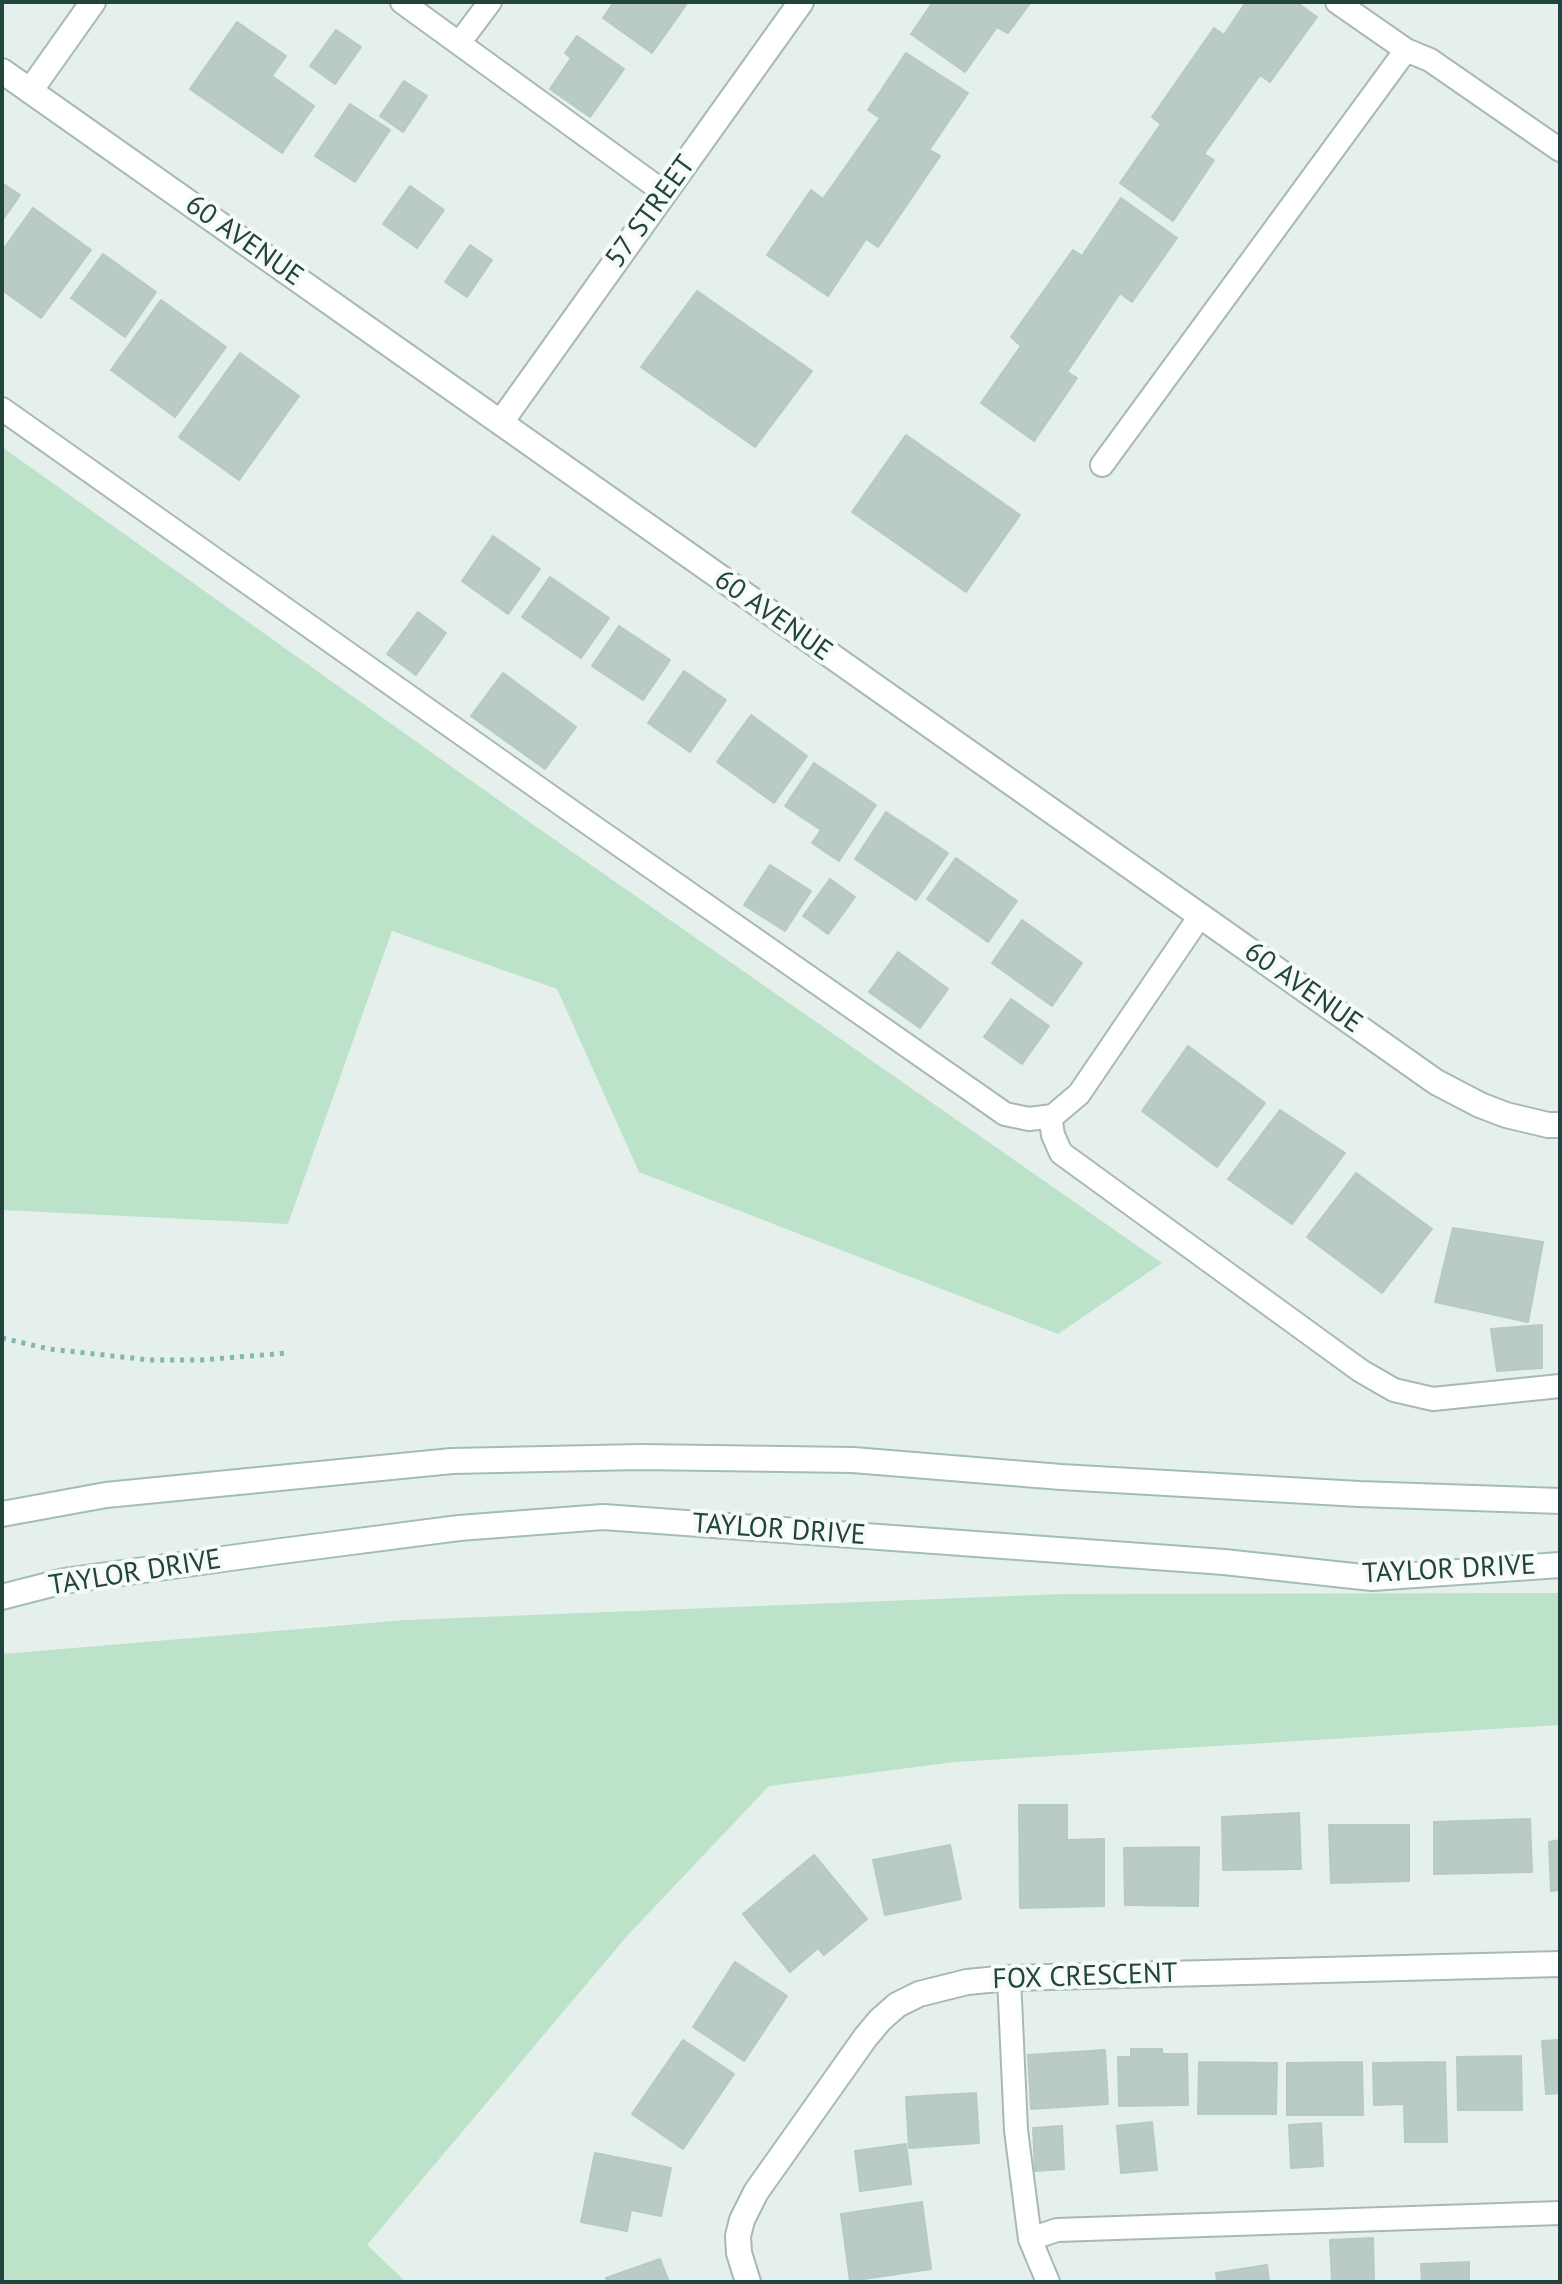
<!DOCTYPE html>
<html>
<head>
<meta charset="utf-8">
<style>
	body { margin:0 }
	#map { position:relative; width:1562px; height:2284px; overflow:hidden; background:#e5f0ec; font-family:"PT Sans",sans-serif }
	canvas { display:block }
	.frame { position:absolute; inset:0; border:4px solid #21443e; pointer-events:none }
</style>
</head>
<body>
<div id="map">
<canvas width="1562" height="2284"></canvas>
<div class="frame"></div>
</div>
<script>
const context = document.querySelector('canvas').getContext('2d');
context.lineJoin = 'round';
function paint(path, color) { context.fillStyle = color; context.fill(path, 'evenodd'); }
const shape = rows => new Path2D(rows.map(r => 'M' + r).join(''));
function trace(path, color, width, dash) { context.strokeStyle = color; context.lineWidth = width; context.lineCap = dash ? 'butt' : 'round'; context.setLineDash(dash || []); context.stroke(path); }
function drawText(font, color, halo, rows, align = 'center') {
  context.font = font + ' "PT Sans",sans-serif'; context.lineWidth = 8; context.setLineDash([]); context.textBaseline = 'middle'; context.strokeStyle = halo; context.fillStyle = color; for (const [text, x, y, turn = 0] of rows) {
    context.save(); context.translate(x, y); context.rotate((+turn || 0) * Math.PI / 180); context.textAlign = isNaN(turn) ? turn : align; if (halo) context.strokeText(text, 0, 0); context.fillText(text, 0, 0); context.restore();
  }
}
paint(shape([
	[2,447,528,821,1162,1263,1058,1334,639,1172,557,989,392,931,288,1224,2,1210],
	[1560,1593,1560,1725,955,1762,769,1786,627,1936,367,2245,406,2282,2,2282,2,1654,406,1620,1062,1594]
]), '#bce3ca');
const building = shape([
	[614,2,688,2,652,53,603,18,614,2],
	[933,2,1031,2,1008,33,997,27,965,72,911,34,933,2],
	[1246,2,1296,2,1317,17,1270,82,1260,75,1204,154,1214,160,1173,221,1120,183,1161,124,1152,117,1214,28,1224,35,1246,2],
	[237,22,286,56,272,76,314,106,282,153,190,89,237,22],
	[336,30,361,47,335,84,310,66,336,30],
	[577,36,624,69,590,117,550,89,571,58,565,53,577,36],
	[906,53,968,93,929,150,940,156,878,247,866,239,828,296,767,255,811,190,823,199,880,118,868,110,906,53],
	[404,81,427,96,403,132,380,116,404,81],
	[350,104,390,130,355,182,315,156,350,104],
	[2,183,20,195,2,221,2,183],
	[410,186,444,210,417,248,383,224,410,186],
	[1121,198,1177,238,1132,302,1120,293,1067,372,1077,378,1034,441,981,403,1021,346,1011,337,1073,250,1082,256,1121,198],
	[33,208,91,250,41,318,2,290,2,251,33,208],
	[470,245,492,260,467,297,445,282,470,245],
	[103,254,156,292,125,337,71,298,103,254],
	[697,291,812,371,755,447,641,367,697,291],
	[161,300,226,347,175,417,111,370,161,300],
	[240,353,299,396,239,480,179,437,240,353],
	[906,435,1020,515,966,592,852,512,906,435],
	[493,536,540,569,508,614,462,581,493,536],
	[550,577,609,618,581,658,522,617,550,577],
	[418,612,446,633,416,675,387,654,418,612],
	[619,626,670,660,643,700,592,666,619,626],
	[684,671,726,700,690,752,648,723,684,671],
	[503,673,576,727,545,769,471,716,503,673],
	[751,715,807,756,774,803,717,762,751,715],
	[814,763,876,805,839,861,812,843,821,830,785,806,814,763],
	[886,812,948,853,916,900,855,859,886,812],
	[956,858,1017,901,988,942,927,899,956,858],
	[770,865,811,891,785,931,744,905,770,865],
	[830,879,855,897,828,934,803,916,830,879],
	[1022,920,1082,963,1052,1006,992,963,1022,920],
	[898,952,948,989,920,1028,869,992,898,952],
	[1011,999,1049,1026,1022,1064,984,1037,1011,999],
	[1188,1046,1265,1103,1217,1167,1142,1111,1188,1046],
	[1280,1110,1345,1153,1292,1224,1228,1179,1280,1110],
	[1356,1173,1432,1229,1382,1293,1307,1237,1356,1173],
	[1453,1228,1543,1242,1528,1322,1435,1302,1453,1228],
	[1542,1325,1542,1368,1497,1371,1491,1329,1542,1325],
	[1019,1805,1067,1805,1067,1840,1104,1839,1104,1906,1020,1908,1019,1805],
	[1299,1813,1301,1869,1223,1870,1222,1817,1299,1813],
	[1530,1819,1532,1872,1434,1874,1434,1822,1530,1819],
	[1329,1825,1409,1825,1409,1881,1331,1883,1329,1825],
	[1560,1840,1560,1890,1551,1891,1549,1842,1560,1840],
	[950,1845,961,1899,885,1915,873,1860,950,1845],
	[1199,1847,1198,1906,1125,1905,1124,1848,1199,1847],
	[814,1855,867,1919,824,1955,818,1948,790,1972,743,1914,814,1855],
	[735,1962,787,1996,744,2061,693,2027,735,1962],
	[683,2040,734,2074,683,2149,632,2114,683,2040],
	[1560,2040,1560,2093,1546,2094,1542,2041,1560,2040],
	[1131,2049,1162,2049,1162,2054,1187,2054,1188,2105,1119,2106,1118,2057,1131,2057,1131,2049],
	[1105,2050,1108,2104,1031,2109,1028,2055,1105,2050],
	[1521,2056,1522,2110,1458,2110,1457,2057,1521,2056],
	[1199,2062,1277,2063,1276,2114,1198,2114,1199,2062],
	[1362,2062,1363,2115,1287,2115,1287,2063,1362,2062],
	[1445,2062,1447,2142,1405,2142,1404,2104,1374,2105,1373,2063,1445,2062],
	[976,2093,979,2143,909,2148,906,2097,976,2093],
	[1152,2122,1157,2170,1121,2173,1117,2126,1152,2122],
	[1321,2123,1323,2166,1291,2168,1289,2125,1321,2123],
	[1062,2126,1064,2169,1035,2171,1033,2128,1062,2126],
	[906,2144,911,2184,860,2191,855,2151,906,2144],
	[595,2153,671,2168,661,2216,631,2210,627,2231,581,2222,595,2153],
	[922,2202,931,2269,850,2281,841,2214,922,2202],
	[1373,2238,1374,2282,1332,2282,1330,2240,1373,2238],
	[660,2259,669,2282,608,2282,606,2278,660,2259],
	[1469,2262,1469,2282,1422,2282,1421,2264,1469,2262],
	[1267,2265,1269,2282,1217,2282,1216,2273,1267,2265]
]);
paint(building, '#bacbc5');
trace(building, '#b6cac4', 2);
const lane = shape([
	[402,2,665,193],
	[1337,2,1406,50,1430,60,1560,150],
	[460,42,490,2],
	[2,409,578,816,1005,1114,1029,1119,1053,1116,1079,1094,1200,916],
	[1102,465,1406,50],
	[1050,1116,1053,1135,1061,1153,1361,1371,1394,1390,1433,1399,1560,1386],
	[1009,1978,1016,2130,1030,2239,1048,2282],
	[1030,2239,1057,2230,1560,2213]
]);
const street = shape([
	[2,71,1436,1082,1480,1105,1506,1115,1548,1125,1560,1125],
	[30,91,93,2],
	[501,422,801,2],
	[748,2282,739,2253,738,2236,742,2220,756,2192,865,2038,880,2020,897,2005,919,1994,967,1982,1009,1978,1560,1964]
]);
const secondary = shape([
	[2,1514,106,1495,452,1461,640,1457,853,1460,1061,1477,1359,1494,1560,1501],
	[2,1597,64,1581,274,1552,459,1528,603,1517,1224,1562,1372,1578,1560,1565]
]);
trace(lane, '#a6b9b4', 26);
trace(street, '#a6b9b4', 28);
trace(secondary, '#a2bdb6', 28);
trace(shape([
	[2,1338,49,1349,150,1360,201,1360,287,1353]
]), '#82b7ab', 5, [4, 6]);
trace(lane, '#fff', 22);
trace(street, '#fff', 24);
trace(secondary, '#fff', 24);
drawText('28px', '#21443e', '#f6fbf9', [
	["57 STREET",651,212,-54],
	["60 AVENUE",244,241,35],
	["60 AVENUE",773,616,35],
	["60 AVENUE",1303,988,35],
	["TAYLOR DRIVE",779,1530,4],
	["TAYLOR DRIVE",1449,1570,-3],
	["TAYLOR DRIVE",135,1573,-9],
	["FOX CRESCENT",1085,1977,-2]
]);
</script>
</body>
</html>
